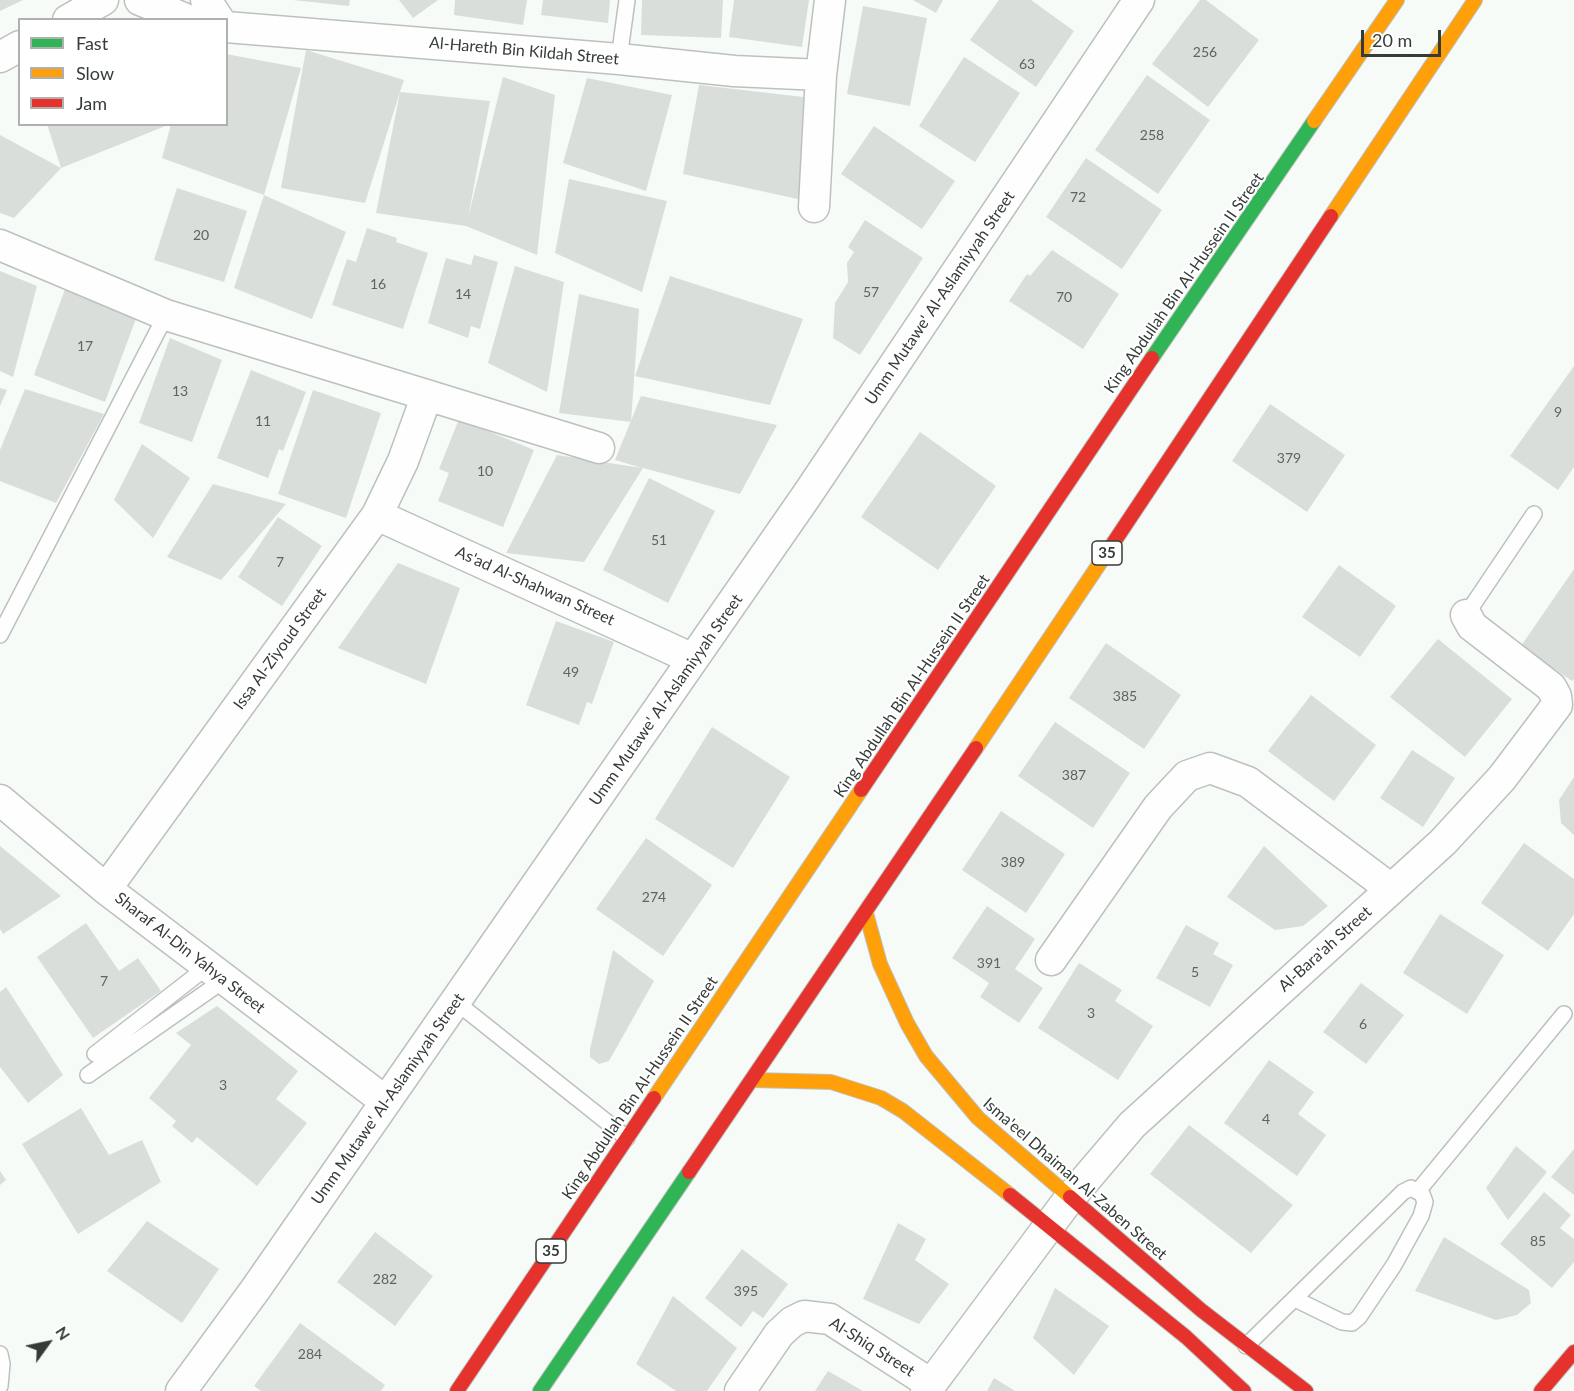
<!DOCTYPE html>
<html>
<head>
<meta charset="utf-8">
<style>
	body { margin:0 }
	#map { position:relative; width:1574px; height:1391px; overflow:hidden; background:#f6fbf8; font-family:Lato,sans-serif }
	canvas { display:block }
	.legend { position:absolute; left:18px; top:18px; width:210px; height:108px; box-sizing:border-box; background:#fff; border:2px solid #aeb1af; margin:0; padding:8px 10px; list-style:none; font-size:18px; color:#353c38 }
	.legend li { display:flex; align-items:center; gap:12px; height:30px }
	.legend b { width:30px; border:2px solid #aeb1af }
	.north { position:absolute; left:18px; top:1313px; width:60px; height:60px; -webkit-text-stroke:4px #fff; paint-order:stroke; rotate:57deg; font-size:16px; font-weight:700; line-height:24px; text-align:center; color:#353c38 }
	.north::after { content:''; display:block; margin:auto; width:21px; height:27px; background:#353c38; clip-path:polygon(50% 0,100% 100%,50% 72%,0 100%) }
	.scale { position:absolute; left:1361px; top:30px; width:80px; height:27px; box-sizing:border-box; border:3px solid #353c38; border-top:0; padding-left:8px; font-size:18px; line-height:21px; white-space:nowrap; color:#353c38; -webkit-text-stroke:4px #fff; paint-order:stroke }
</style>
</head>
<body>
<div id="map">
<canvas width="1574" height="1391"></canvas>
<ul class="legend">
<li><b style="height:8px;background:#30b455"></b>Fast</li>
<li><b style="height:8px;background:#ff9f0a"></b>Slow</li>
<li><b style="height:8px;background:#e5322d"></b>Jam</li>
</ul>
<div class="north">N</div>
<div class="scale">20 m</div>
</div>
<script>
const context = document.querySelector('canvas').getContext('2d');
context.lineJoin = 'round';
function paint(path, color) { context.fillStyle = color; context.fill(path, 'evenodd'); }
const shape = rows => new Path2D(rows.map(r => 'M' + r).join(''));
function trace(path, color, width, dash) { context.strokeStyle = color; context.lineWidth = width; context.lineCap = dash ? 'butt' : 'round'; context.setLineDash(dash || []); context.stroke(path); }
function drawText(font, color, halo, rows, align = 'center') {
  context.font = font + ' Lato,sans-serif'; context.lineWidth = 4.5; context.setLineDash([]); context.textBaseline = 'middle'; context.strokeStyle = halo; context.fillStyle = color; for (const [text, x, y, turn = 0] of rows) {
    context.save(); context.translate(x, y); context.rotate((+turn || 0) * Math.PI / 180); context.textAlign = isNaN(turn) ? turn : align; if (halo) context.strokeText(text, 0, 0); context.fillText(text, 0, 0); context.restore();
  }
}
paint(shape([
	[0,0,23,0,0,11],
	[293,0,350,0,349,6],
	[399,0,438,0,413,18],
	[455,0,527,0,523,25,454,15],
	[543,0,610,0,608,23,541,15],
	[642,0,723,0,721,38,641,35],
	[734,0,809,0,802,47,729,37],
	[913,0,943,0,936,13],
	[999,0,1031,0,1074,31,1036,87,970,40],
	[1200,0,1206,0,1259,40,1208,107,1152,64],
	[863,6,927,18,910,106,847,94],
	[306,50,404,80,400,92,490,101,468,218,503,77,555,95,537,255,466,226,376,213,400,92,365,203,281,188],
	[226,54,301,68,264,195,162,158,171,124,226,124],
	[964,57,1020,93,975,162,919,126],
	[1147,75,1210,120,1158,194,1095,150],
	[587,78,672,95,646,191,563,163],
	[699,85,812,98,807,201,683,174],
	[47,124,168,124,168,125,61,168],
	[874,126,955,181,922,229,841,174],
	[0,135,61,168,14,218,0,213],
	[1086,158,1162,210,1122,269,1046,217],
	[569,179,667,201,642,292,555,253],
	[177,188,247,211,224,282,154,260],
	[264,195,346,232,312,319,234,288],
	[865,220,923,258,860,355,833,338,835,303,848,282,847,263,854,252,848,247],
	[367,228,397,238,396,242,428,253,403,329,332,305,347,259,356,262],
	[1052,250,1119,294,1083,349,1009,301,1027,274,1030,276],
	[474,255,498,262,480,329,471,326,468,338,428,323,446,258,471,265],
	[515,266,564,282,547,392,488,363],
	[0,271,37,286,13,377,0,371],
	[670,276,803,319,770,405,635,376],
	[65,289,137,316,105,402,34,375],
	[579,294,639,309,631,422,559,413],
	[170,338,222,360,192,442,139,423],
	[1574,366,1574,467,1558,490,1510,456],
	[251,370,306,392,283,451,279,449,268,478,217,458],
	[0,388,7,390,0,406],
	[25,389,104,414,56,503,0,481,0,450],
	[313,390,381,413,346,518,278,494],
	[641,396,777,425,740,494,643,468,584,562,506,553,557,455,642,468,615,460],
	[1270,404,1345,455,1307,512,1232,461],
	[459,419,534,450,503,527,438,501,449,473,439,469],
	[920,432,996,486,938,570,861,517],
	[142,444,190,478,153,538,114,500],
	[649,478,715,511,668,603,603,570],
	[213,484,286,504,221,580,167,557],
	[278,517,322,546,282,606,238,577],
	[398,563,460,588,426,684,338,648],
	[1339,565,1396,606,1360,657,1302,617],
	[1574,569,1574,679,1572,681,1521,646],
	[556,621,614,642,592,704,587,702,579,725,526,705],
	[1438,639,1512,699,1465,757,1390,697],
	[1106,643,1181,695,1144,749,1069,698],
	[1311,695,1376,745,1334,801,1268,751],
	[1055,722,1130,773,1093,828,1018,776],
	[712,727,790,777,733,868,655,819],
	[1412,750,1455,778,1423,827,1380,798],
	[1574,777,1574,835,1561,823,1559,800],
	[1001,811,1065,854,1026,913,962,870],
	[646,838,712,885,663,956,596,909],
	[1524,843,1574,879,1574,914,1548,951,1481,903],
	[0,846,61,896,3,934,0,929],
	[1264,846,1328,906,1303,926,1275,930,1227,897],
	[987,906,1035,939,1015,969,1043,988,1019,1023,980,997,989,983,952,958],
	[1440,914,1504,955,1467,1014,1403,973],
	[86,923,119,971,138,958,161,991,93,1038,37,957],
	[1186,925,1219,943,1213,954,1233,965,1210,1007,1156,978],
	[613,950,654,981,609,1061,599,1064,590,1057,590,1049],
	[1079,963,1122,990,1115,1001,1153,1026,1118,1080,1038,1028],
	[1361,983,1404,1015,1366,1064,1323,1032],
	[6,987,63,1075,28,1103,0,1067,0,992],
	[217,1006,298,1071,276,1099,307,1123,257,1186,197,1137,192,1143,172,1126,176,1121,149,1098,191,1045,176,1033],
	[1269,1060,1314,1092,1298,1114,1326,1135,1297,1176,1224,1123],
	[81,1108,109,1155,142,1140,161,1182,78,1234,22,1144],
	[1189,1125,1293,1205,1251,1253,1150,1174],
	[1516,1146,1547,1172,1508,1220,1486,1188],
	[1574,1149,1574,1195,1551,1177],
	[0,1171,6,1180,0,1185],
	[1544,1192,1571,1215,1560,1228,1574,1239,1574,1262,1552,1288,1500,1244],
	[147,1221,219,1269,182,1323,107,1271],
	[898,1223,926,1239,915,1260,949,1284,919,1324,863,1299],
	[375,1232,433,1276,395,1326,337,1282],
	[1444,1237,1529,1290,1531,1303,1517,1315,1496,1320,1415,1291],
	[742,1249,788,1284,763,1318,753,1311,741,1327,705,1298],
	[1055,1288,1109,1326,1074,1375,1033,1338],
	[673,1296,737,1348,707,1391,676,1391,636,1364],
	[300,1323,385,1385,381,1391,261,1391,254,1386],
	[828,1371,863,1391,815,1391],
	[994,1378,1015,1391,987,1391]
]), '#d9dedb');
const lane = shape([
	[619,59,627,0],
	[1466,615,1534,514],
	[0,635,166,315],
	[456,1002,627,1138],
	[95,1054,207,967],
	[88,1075,224,980],
	[1418,1191,1564,1014],
	[1246,1346,1403,1192,1411,1188,1422,1194,1425,1202,1421,1216,1394,1265,1359,1317,1352,1323,1342,1322,1295,1299],
	[0,1354,2,1364,0,1386]
]);
const street = shape([
	[140,0,188,20],
	[206,0,219,20],
	[68,20,103,0],
	[226,27,619,59,734,71,821,75],
	[0,57,20,46],
	[814,207,821,75,830,0],
	[0,245,166,315,599,448],
	[377,515,693,659],
	[0,800,106,889,385,1101],
	[106,889,377,515,403,461,427,395],
	[1051,960,1158,807,1187,776,1210,768,1248,782,1391,889],
	[181,1391,255,1290,807,495,1139,0],
	[740,1391,779,1334,792,1322,804,1316,830,1319,931,1384],
	[926,1391,1069,1199,1132,1125,1443,842,1502,778,1557,705,1556,696,1551,687,1472,626,1466,615]
]);
const fast = shape([
	[1152,358,1314,121],
	[540,1391,689,1172]
]);
const slow = shape([
	[1314,121,1397,0],
	[1331,216,1475,0],
	[976,748,1114,542],
	[866,913,880,964,907,1023,926,1056,978,1118,1070,1197],
	[753,1080,831,1082,881,1098,903,1111,1010,1195],
	[654,1098,861,790]
]);
const jam = shape([
	[1114,542,1331,216],
	[861,790,1152,358],
	[689,1172,976,748],
	[1010,1195,1186,1337,1244,1391],
	[1070,1197,1201,1310,1306,1391],
	[457,1391,654,1098],
	[1541,1391,1574,1352]
]);
trace(lane, '#bcc1be', 18);
trace(street, '#bcc1be', 33);
trace(fast, '#bcc1be', 16);
trace(slow, '#bcc1be', 16);
trace(jam, '#bcc1be', 16);
trace(lane, '#fefefe', 15);
trace(street, '#fefefe', 30);
trace(fast, '#30b455', 14);
trace(slow, '#ff9f0a', 14);
trace(jam, '#e5322d', 14);
drawText('14px', '#5e6461', null, [
	["256",1205,52],
	["63",1027,64],
	["258",1152,135],
	["72",1078,197],
	["20",201,235],
	["16",378,284],
	["57",871,292],
	["14",463,294],
	["70",1064,297],
	["17",85,346],
	["13",180,391],
	["9",1558,412],
	["11",263,421],
	["379",1289,458],
	["10",485,471],
	["51",659,540],
	["7",280,562],
	["49",571,672],
	["385",1125,696],
	["387",1074,775],
	["389",1013,862],
	["274",654,897],
	["391",989,963],
	["5",1195,972],
	["7",104,981],
	["3",1091,1013],
	["6",1363,1024],
	["3",223,1085],
	["4",1266,1119],
	["85",1538,1241],
	["282",385,1279],
	["395",746,1291],
	["284",310,1354]
]);
for (const [x, y, w] of [
	[1107,553,30],
	[551,1251,30]
]) { const box = new Path2D(); box.roundRect(x - w / 2, y - 12, w, 24, 4.5); context.fillStyle = '#fff'; context.fill(box); trace(box, '#353c38', 1.5); }
drawText('bold 15px', '#353c38', null, [
	["35",1107,553],
	["35",551,1251]
]);
drawText('16px', '#353c38', '#fff', [
	["Al-Hareth Bin Kildah Street",524,51,5],
	["King Abdullah Bin Al-Hussein II Street",1184,283,-55],
	["Umm Mutawe' Al-Aslamiyyah Street",940,298,-56],
	["As'ad Al-Shahwan Street",535,586,24],
	["Issa Al-Ziyoud Street",280,649,-54],
	["King Abdullah Bin Al-Hussein II Street",912,686,-56],
	["Umm Mutawe' Al-Aslamiyyah Street",666,700,-55],
	["Al-Bara'ah Street",1325,949,-42],
	["Sharaf Al-Din Yahya Street",190,953,38],
	["King Abdullah Bin Al-Hussein II Street",640,1088,-56],
	["Umm Mutawe' Al-Aslamiyyah Street",388,1099,-55],
	["Isma'eel Dhaiman Al-Zaben Street",1075,1179,41],
	["Al-Shiq Street",872,1347,32]
]);
</script>
</body>
</html>
